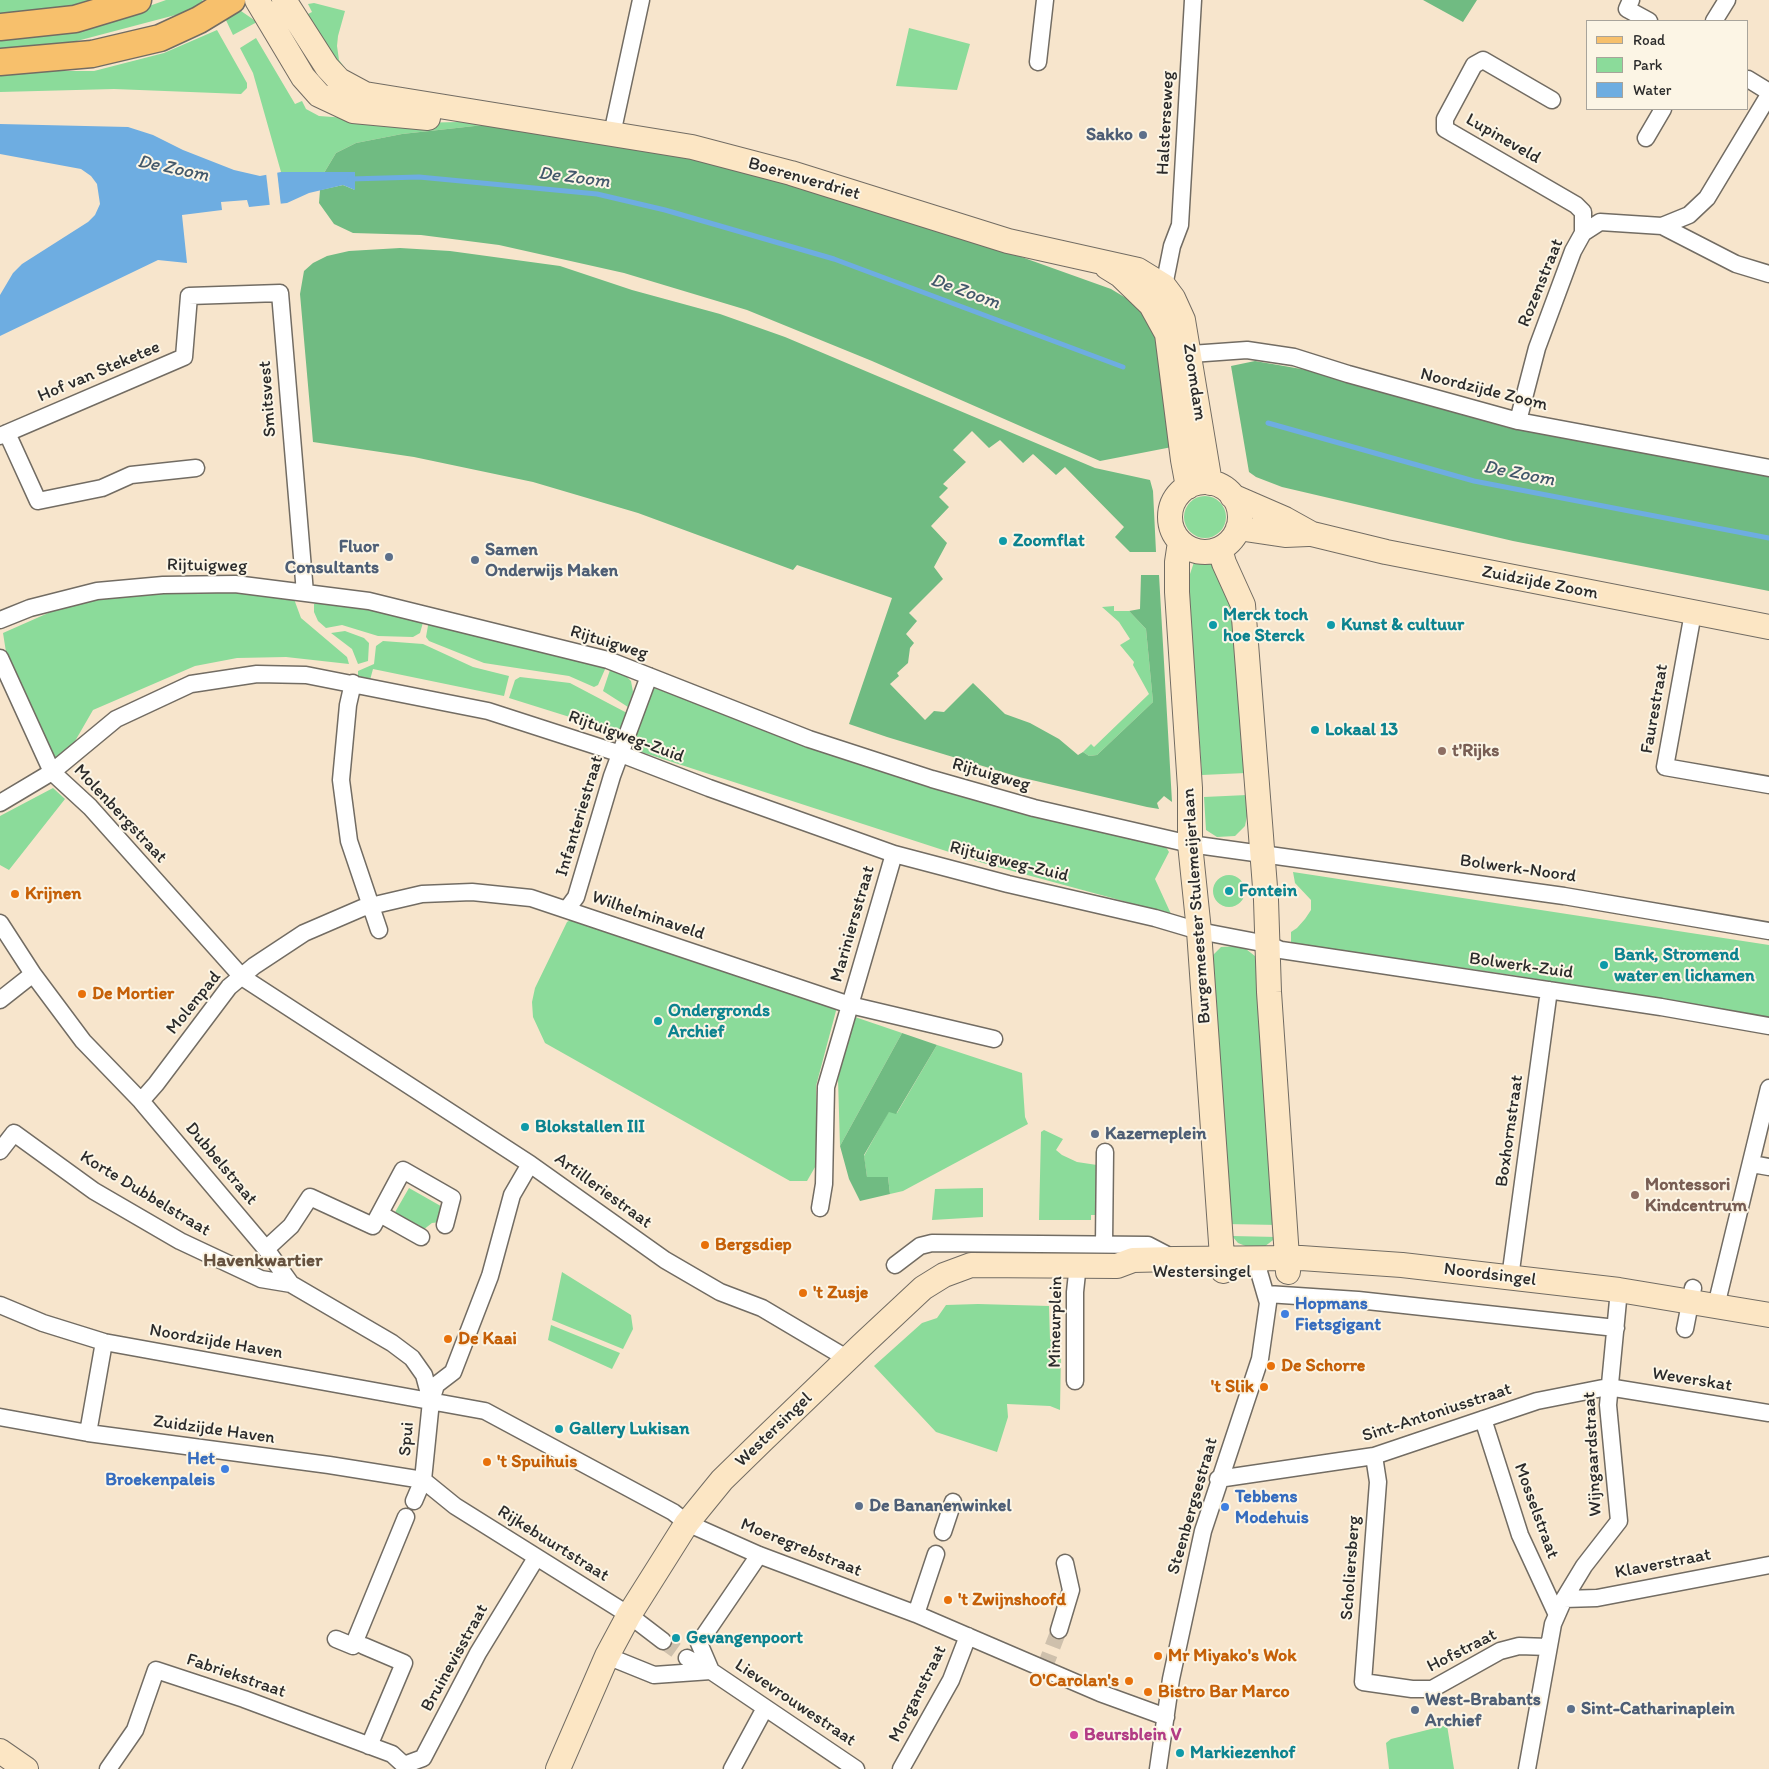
<!DOCTYPE html>
<html>
<head>
<meta charset="utf-8">
<style>
	body { margin:0 }
	#map { position:relative; width:1769px; height:1769px; overflow:hidden; background:#f7e5cc; font-family:Itim,sans-serif }
	canvas { display:block }
	.legend { position:absolute; left:1586px; top:20px; width:162px; height:90px; box-sizing:border-box; background:#fcf5e5; border:1px solid #a8a49b; margin:0; padding:6px 9px; list-style:none; font-size:15px; color:#2b2b2b }
	.legend li { display:flex; align-items:center; gap:10px; height:25px }
	.legend b { width:25px; border:1px solid #a8a49b }
</style>
</head>
<body>
<div id="map">
<canvas width="1769" height="1769"></canvas>
<ul class="legend">
<li><b style="height:6px;background:#f7c06c"></b>Road</li>
<li><b style="height:14px;background:#8bdb9a"></b>Park</li>
<li><b style="height:14px;background:#6eade1"></b>Water</li>
</ul>
</div>
<script>
const context = document.querySelector('canvas').getContext('2d');
context.lineJoin = 'round';
function paint(path, color) { context.fillStyle = color; context.fill(path, 'evenodd'); }
const shape = rows => new Path2D(rows.map(r => 'M' + r).join(''));
function trace(path, color, width, dash) { context.strokeStyle = color; context.lineWidth = width; context.lineCap = dash ? 'butt' : 'round'; context.setLineDash(dash || []); context.stroke(path); }
function drawText(font, color, halo, rows, align = 'center') {
  context.font = font + ' Itim,sans-serif'; context.lineWidth = 4; context.setLineDash([]); context.textBaseline = 'middle'; context.strokeStyle = halo; context.fillStyle = color; for (const [text, x, y, turn = 0] of rows) {
    context.save(); context.translate(x, y); context.rotate((+turn || 0) * Math.PI / 180); context.textAlign = isNaN(turn) ? turn : align; if (halo) context.strokeText(text, 0, 0); context.fillText(text, 0, 0); context.restore();
  }
}
paint(shape([
	[0,0,112,0,0,18],
	[166,0,202,0,205,3,183,13,73,42,0,52,0,37,93,26],
	[314,3,345,11,338,36,337,46,339,60,351,76,350,82,304,16,312,12,308,4],
	[241,11,257,22,233,35,224,16],
	[909,28,970,44,957,90,896,86],
	[217,30,247,83,247,88,241,94,114,89,0,92,0,71,94,71,164,53],
	[256,38,295,104,302,101,306,109,319,116,415,123,459,122,493,124,402,134,356,143,336,153,324,173,281,172,253,73,240,48],
	'1184 517a21 21 0 1 1 42 0a21 21 0 1 1-42 0Z',
	[1195,559,1210,560,1228,593,1240,683,1246,773,1202,775,1188,580],
	[202,588,294,599,301,618,347,657,349,664,286,657,237,658,195,666,93,710,67,755,55,760,6,652,3,633,55,610,122,594],
	[317,602,424,619,420,633,413,637,378,636,342,625,326,628,318,621,314,612,314,604],
	[1114,606,1114,611,1129,611,1146,629,1153,702,1097,755,1089,756,1083,752,1091,744,1094,747,1149,694,1133,665,1134,662,1120,645,1130,639,1119,622,1102,607],
	[429,620,606,667,598,685,594,687,569,676,484,663,429,641,426,637],
	[345,631,364,638,369,643,368,661,358,664,352,649,331,633],
	[383,641,423,644,473,667,509,676,504,696,373,669,370,680,358,676,358,671,374,664,376,646],
	[610,670,626,676,631,681,633,692,628,707,603,691],
	[520,677,570,683,627,713,618,737,612,741,605,741,604,737,608,729,509,698,515,680],
	[654,688,759,726,1164,844,1169,852,1155,879,1171,914,983,863,629,748],
	[53,788,65,799,9,870,0,865,0,816],
	[1247,795,1248,811,1245,826,1235,836,1217,837,1206,830,1204,797],
	[1293,872,1769,945,1769,1020,1690,1004,1512,975,1291,943,1291,932,1297,928,1305,919,1311,910,1311,900,1295,883],
	'1213 891a16 16 0 1 1 32 0a16 16 0 1 1-32 0Z',
	[574,918,837,1007,816,1086,818,1162,807,1181,790,1181,545,1043,533,1017,532,1002,535,988,567,922],
	[1242,946,1264,963,1279,1225,1225,1224,1206,962,1221,947],
	[852,1016,902,1033,840,1146,838,1079],
	[937,1045,1022,1073,1025,1117,1028,1124,903,1191,890,1194,888,1177,867,1177,864,1156,889,1111,897,1113],
	[1044,1130,1063,1139,1056,1150,1062,1155,1077,1162,1097,1165,1097,1215,1091,1215,1091,1220,1039,1220,1041,1132],
	[409,1188,446,1209,440,1222,432,1223,423,1230,394,1214],
	[983,1188,983,1217,932,1220,935,1189],
	[1232,1236,1277,1237,1264,1247,1248,1247,1238,1243],
	[562,1272,631,1315,633,1329,623,1349,552,1320],
	[978,1304,1049,1306,1050,1339,1061,1350,1060,1410,1050,1406,1007,1404,1008,1417,997,1452,936,1432,874,1366,922,1323,937,1318,946,1305],
	[551,1325,620,1353,612,1369,548,1340],
	[1447,1725,1454,1769,1389,1769,1386,1743,1391,1739]
]), '#8bdb9a');
paint(shape([
	[1423,0,1477,0,1463,22],
	[493,124,635,146,794,183,932,225,1111,289,1141,307,1156,333,1172,447,1100,461,872,361,747,310,624,273,499,245,421,235,353,233,334,224,319,203,320,190,343,185,355,190,329,173,324,173,336,153,356,143,402,134],
	[400,248,450,251,560,266,632,290,720,314,785,337,1095,468,1150,480,1153,491,1156,552,1130,552,1115,537,1124,527,1065,467,1056,475,1033,454,1023,463,1000,440,989,448,972,431,953,450,966,462,943,484,948,488,939,497,949,507,931,526,947,543,934,567,943,579,909,613,917,621,906,634,914,643,910,648,908,663,897,673,899,676,890,684,925,720,934,711,944,712,973,683,1005,714,1030,723,1059,739,1078,755,1083,752,1089,756,1097,755,1153,702,1146,629,1129,611,1140,609,1141,575,1159,575,1172,802,1164,796,1157,803,1159,809,1147,807,1019,777,887,737,849,724,892,598,797,565,793,570,638,513,533,482,414,457,313,442,300,294,304,271,313,263,327,256,349,251],
	[1255,361,1307,370,1509,428,1769,475,1769,591,1513,541,1282,487,1256,477,1249,472,1231,366],
	[902,1033,937,1045,896,1114,889,1112,864,1155,867,1177,888,1177,890,1194,860,1201,849,1179,840,1146]
]), '#70bb82');
paint(shape([
	[0,124,128,127,153,135,183,150,234,170,260,176,281,172,355,172,355,190,343,185,309,193,287,203,249,207,247,200,221,202,222,210,182,215,187,263,158,260,0,336,0,295,13,273,22,264,88,222,95,215,100,204,97,184,91,176,81,169,0,154]
]), '#6eade1');
paint(shape([
	[277,171,281,206,270,207,266,173]
]), '#f7e5cc');
trace(shape([
	[350,179,419,177,597,194,665,210,834,259,1123,367],
	[1268,423,1474,481,1769,538]
]), '#6eade1', 5);
trace(shape([
	[663,1641,687,1658],
	[1044,1669,1059,1630]
]), '#cec0ac', 16, [16, 8]);
const street = shape([
	[1631,0,1627,9,1649,21],
	[1714,21,1727,0],
	[1038,62,1045,0],
	[1748,79,1769,92],
	[1552,100,1483,60,1474,65,1445,119,1445,129,1576,205,1583,212,1583,233],
	[612,134,641,0],
	[1646,138,1663,109],
	[1662,226,1736,264,1769,274],
	[1164,286,1172,246,1180,225,1193,0],
	[1191,354,1247,350,1294,357,1348,374,1518,421,1769,468],
	[1518,421,1537,348,1573,251,1583,233,1600,222,1662,226,1689,215,1707,198,1769,95],
	[7,433,38,501,102,488,131,475,196,468],
	[0,436,184,357,189,296,280,293,305,593],
	[1693,613,1665,767,1769,785],
	[0,620,30,608,97,591,163,585,235,584,369,601,608,660,809,739,932,779,1034,808,1190,844,1564,896,1769,931],
	[0,658,52,772,90,807,242,977,530,1164,665,1260,720,1292,762,1308,848,1359],
	[353,683,348,705,341,780,349,841,379,930],
	[0,803,52,772,116,719,191,684,257,674,306,675,488,711,621,754,709,788,894,854,1008,884,1155,918,1199,931,1267,944,1281,950,1661,1007,1769,1026],
	[894,854,850,1005,994,1039],
	[567,909,576,897,612,776,649,676],
	[0,923,33,974,83,1041,141,1101,266,1249,291,1284,392,1343,412,1358,424,1375,431,1401],
	[0,1000,33,974],
	[141,1101,156,1084,229,987,254,966,304,933,362,908,422,894,472,892,531,898,850,1005,826,1087,824,1184,820,1208],
	[0,1151,14,1133,94,1191,180,1241,261,1279,291,1284],
	[1752,1164,1769,1167],
	[380,1214,421,1237],
	[1104,1244,1105,1152],
	[266,1249,291,1226,310,1197,373,1226,403,1170,452,1198,445,1225],
	[895,1265,920,1246,932,1243,1148,1245,1173,1258],
	[1510,1278,1549,990],
	[1267,1294,1358,1300,1616,1328],
	[0,1305,43,1323,104,1342,485,1411,673,1512,687,1523,759,1555,916,1614,1100,1693,1166,1717],
	[1716,1306,1769,1088],
	[1685,1329,1693,1288],
	[1075,1381,1075,1292,1078,1264],
	[0,1417,88,1433,329,1465,423,1480,455,1506,629,1615,663,1641],
	[1483,1419,1520,1535,1557,1615],
	[88,1433,104,1342],
	[1374,1456,1378,1482,1363,1682,1412,1689,1432,1689,1500,1651,1519,1646,1549,1647],
	[1218,1479,1374,1456,1537,1401,1608,1387,1769,1413],
	[414,1501,423,1480,431,1401,436,1385,453,1372,490,1276,512,1195,530,1164],
	[943,1532,953,1502],
	[1564,1599,1597,1598,1769,1565],
	[916,1614,936,1554],
	[1059,1630,1071,1590,1065,1563],
	[336,1639,353,1646,406,1517],
	[364,1646,404,1663,369,1746],
	[607,1656,654,1675,711,1671,856,1769],
	[687,1658,711,1671],
	[711,1671,699,1643,759,1555],
	[404,1765,423,1758,478,1653,536,1558],
	[108,1769,135,1730,156,1670,244,1699,392,1754,404,1765],
	[732,1769,765,1708],
	[901,1769,951,1680,968,1636],
	[1158,1769,1171,1679,1203,1531,1260,1359,1268,1303,1259,1272,1260,1257],
	[1527,1769,1553,1624,1564,1599,1584,1566,1619,1521,1608,1405,1619,1290]
]);
const secondary = shape([
	[257,0,303,77,319,95,353,111,428,118],
	[284,0,327,67,339,80,365,94,692,147,791,173,1008,241,1138,270,1164,286,1173,298,1183,320,1210,483],
	[1107,267,1120,275,1151,305,1167,334,1183,460,1188,487],
	'1170 517a35 35 0 1 1 70 0a35 35 0 1 1-70 0Z',
	[1232,496,1285,519,1312,534,1386,552,1769,627],
	[1238,528,1285,535,1308,534],
	[1180,542,1177,562,1177,592,1190,788,1190,844,1199,931,1223,1271],
	[1220,549,1224,563,1243,605,1266,900,1269,992,1288,1272],
	[0,1751,26,1769],
	[558,1769,607,1656,629,1615,687,1523,722,1480,763,1440,862,1345,923,1288,944,1275,971,1265,1117,1266,1133,1260,1174,1259,1301,1258,1402,1265,1619,1290,1769,1315]
]);
const primary = shape([
	[0,27,75,19,138,0],
	[0,62,92,54,160,38,199,20,232,0]
]);
trace(street, '#726c63', 19);
trace(secondary, '#726c63', 26);
trace(primary, '#726c63', 29);
trace(street, '#fff', 16);
trace(secondary, '#fce6c4', 24);
trace(primary, '#f7c06c', 26);
for (const [x, y, r, color] of [
	[1143,135,5,"#5c6f8a"],
	[1003,541,5,"#0f9aa8"],
	[389,557,5,"#5c6f8a"],
	[475,560,5,"#5c6f8a"],
	[1213,625,5,"#0f9aa8"],
	[1331,625,5,"#0f9aa8"],
	[1315,730,5,"#0f9aa8"],
	[1442,751,5,"#8d6e63"],
	[1229,891,5,"#0f9aa8"],
	[15,894,5,"#e8710a"],
	[1604,965,5,"#0f9aa8"],
	[82,994,5,"#e8710a"],
	[658,1021,5,"#0f9aa8"],
	[525,1127,5,"#0f9aa8"],
	[1095,1134,5,"#5c6f8a"],
	[1635,1195,5,"#8d6e63"],
	[705,1245,5,"#e8710a"],
	[803,1293,5,"#e8710a"],
	[1285,1314,5,"#3f7fe0"],
	[448,1339,5,"#e8710a"],
	[1271,1366,5,"#e8710a"],
	[1264,1387,5,"#e8710a"],
	[559,1429,5,"#0f9aa8"],
	[487,1462,5,"#e8710a"],
	[225,1469,5,"#3f7fe0"],
	[859,1506,5,"#5c6f8a"],
	[1225,1507,5,"#3f7fe0"],
	[948,1600,5,"#e8710a"],
	[676,1638,5,"#0f9aa8"],
	[1158,1656,5,"#e8710a"],
	[1129,1681,5,"#e8710a"],
	[1148,1692,5,"#e8710a"],
	[1571,1709,5,"#5c6f8a"],
	[1415,1710,5,"#5c6f8a"],
	[1074,1735,5,"#d1479c"],
	[1180,1753,5,"#0f9aa8"]
]) { const dot = new Path2D(); dot.arc(x, y, r, 0, 2 * Math.PI); context.fillStyle = color; context.fill(dot); trace(dot, '#fcf5e5', 2); }
drawText('18px', '#2b2b2b', '#fcf5e5', [
	["Halsterseweg",1166,123,-87],
	["Lupineveld",1503,139,30],
	["Boerenverdriet",804,179,16],
	["Rozenstraat",1541,283,-68],
	["Hof van Steketee",99,372,-23],
	["Zoomdam",1194,382,81],
	["Noordzijde Zoom",1484,390,14],
	["Smitsvest",268,399,-94],
	["Rijtuigweg",207,566,1],
	["Zuidzijde Zoom",1540,583,11],
	["Rijtuigweg",609,643,17],
	["Faurestraat",1655,709,-80],
	["Rijtuigweg-Zuid",626,737,20],
	["Rijtuigweg",991,775,16],
	["Molenbergstraat",120,814,47],
	["Infanteriestraat",580,816,-73],
	["Rijtuigweg-Zuid",1009,862,14],
	["Bolwerk-Noord",1518,869,8],
	["Burgemeester Stulemeijerlaan",1197,906,-94],
	["Wilhelminaveld",648,916,19],
	["Mariniersstraat",853,924,-74],
	["Bolwerk-Zuid",1521,966,8],
	["Molenpad",194,1003,-51],
	["Boxhornstraat",1510,1131,-82],
	["Dubbelstraat",221,1164,50],
	["Artilleriestraat",603,1191,36],
	["Korte Dubbelstraat",145,1194,31],
	["Westersingel",1202,1272],
	["Noordsingel",1490,1275,7],
	["Mineurplein",1056,1322,-89],
	["Noordzijde Haven",216,1342,10],
	["Weverskat",1692,1380,9],
	["Sint-Antoniusstraat",1437,1413,-18],
	["Zuidzijde Haven",214,1430,8],
	["Westersingel",774,1430,-44],
	["Spui",407,1439,-85],
	["Wijngaardstraat",1593,1454,-93],
	["Steenbergsestraat",1193,1506,-74],
	["Mosselstraat",1536,1511,70],
	["Rijkebuurtstraat",553,1544,32],
	["Moeregrebstraat",801,1548,22],
	["Klaverstraat",1663,1564,-11],
	["Scholiersberg",1351,1568,-86],
	["Hofstraat",1462,1651,-27],
	["Bruinevisstraat",455,1658,-61],
	["Fabriekstraat",236,1676,19],
	["Morganstraat",918,1694,-63],
	["Lievevrouwestraat",795,1703,34]
]);
drawText('bold 18px', '#4e5e75', '#fcf5e5', [
	["Sakko",1133,135,"right"],
	["Fluor",379,547,"right"],
	["Consultants",379,568,"right"],
	["Samen",485,550],
	["Onderwijs Maken",485,571],
	["Kazerneplein",1105,1134],
	["De Bananenwinkel",869,1506],
	["West-Brabants",1425,1700],
	["Archief",1425,1721],
	["Sint-Catharinaplein",1581,1709]
], 'left');
drawText('bold 18px', '#0d838f', '#fcf5e5', [
	["Zoomflat",1013,541],
	["Merck toch",1223,615],
	["hoe Sterck",1223,636],
	["Kunst & cultuur",1341,625],
	["Lokaal 13",1325,730],
	["Fontein",1239,891],
	["Bank, Stromend",1614,955],
	["water en lichamen",1614,976],
	["Ondergronds",668,1011],
	["Archief",668,1032],
	["Blokstallen III",535,1127],
	["Gallery Lukisan",569,1429],
	["Gevangenpoort",686,1638],
	["Markiezenhof",1190,1753]
], 'left');
drawText('bold 18px', '#785e54', '#fcf5e5', [
	["t'Rijks",1452,751],
	["Montessori",1645,1185],
	["Kindcentrum",1645,1206]
], 'left');
drawText('bold 18px', '#c56008', '#fcf5e5', [
	["Krijnen",25,894],
	["De Mortier",92,994],
	["Bergsdiep",715,1245],
	["'t Zusje",813,1293],
	["De Kaai",458,1339],
	["De Schorre",1281,1366],
	["'t Slik",1254,1387,"right"],
	["'t Spuihuis",497,1462],
	["'t Zwijnshoofd",958,1600],
	["Mr Miyako's Wok",1168,1656],
	["O'Carolan's",1119,1681,"right"],
	["Bistro Bar Marco",1158,1692]
], 'left');
drawText('bold 18px', '#366cbe', '#fcf5e5', [
	["Hopmans",1295,1304],
	["Fietsgigant",1295,1325],
	["Het",215,1459,"right"],
	["Broekenpaleis",215,1480,"right"],
	["Tebbens",1235,1497],
	["Modehuis",1235,1518]
], 'left');
drawText('bold 18px', '#b23c85', '#fcf5e5', [
	["Beursblein V",1084,1735]
], 'left');
drawText('italic 19px', '#42586b', '#fcf5e5', [
	["De Zoom",173,169,12],
	["De Zoom",574,178,7],
	["De Zoom",965,292,20],
	["De Zoom",1519,474,11]
]);
drawText('bold 19px', '#66523f', '#fcf5e5', [
	["Havenkwartier",263,1261]
]);
</script>
</body>
</html>
